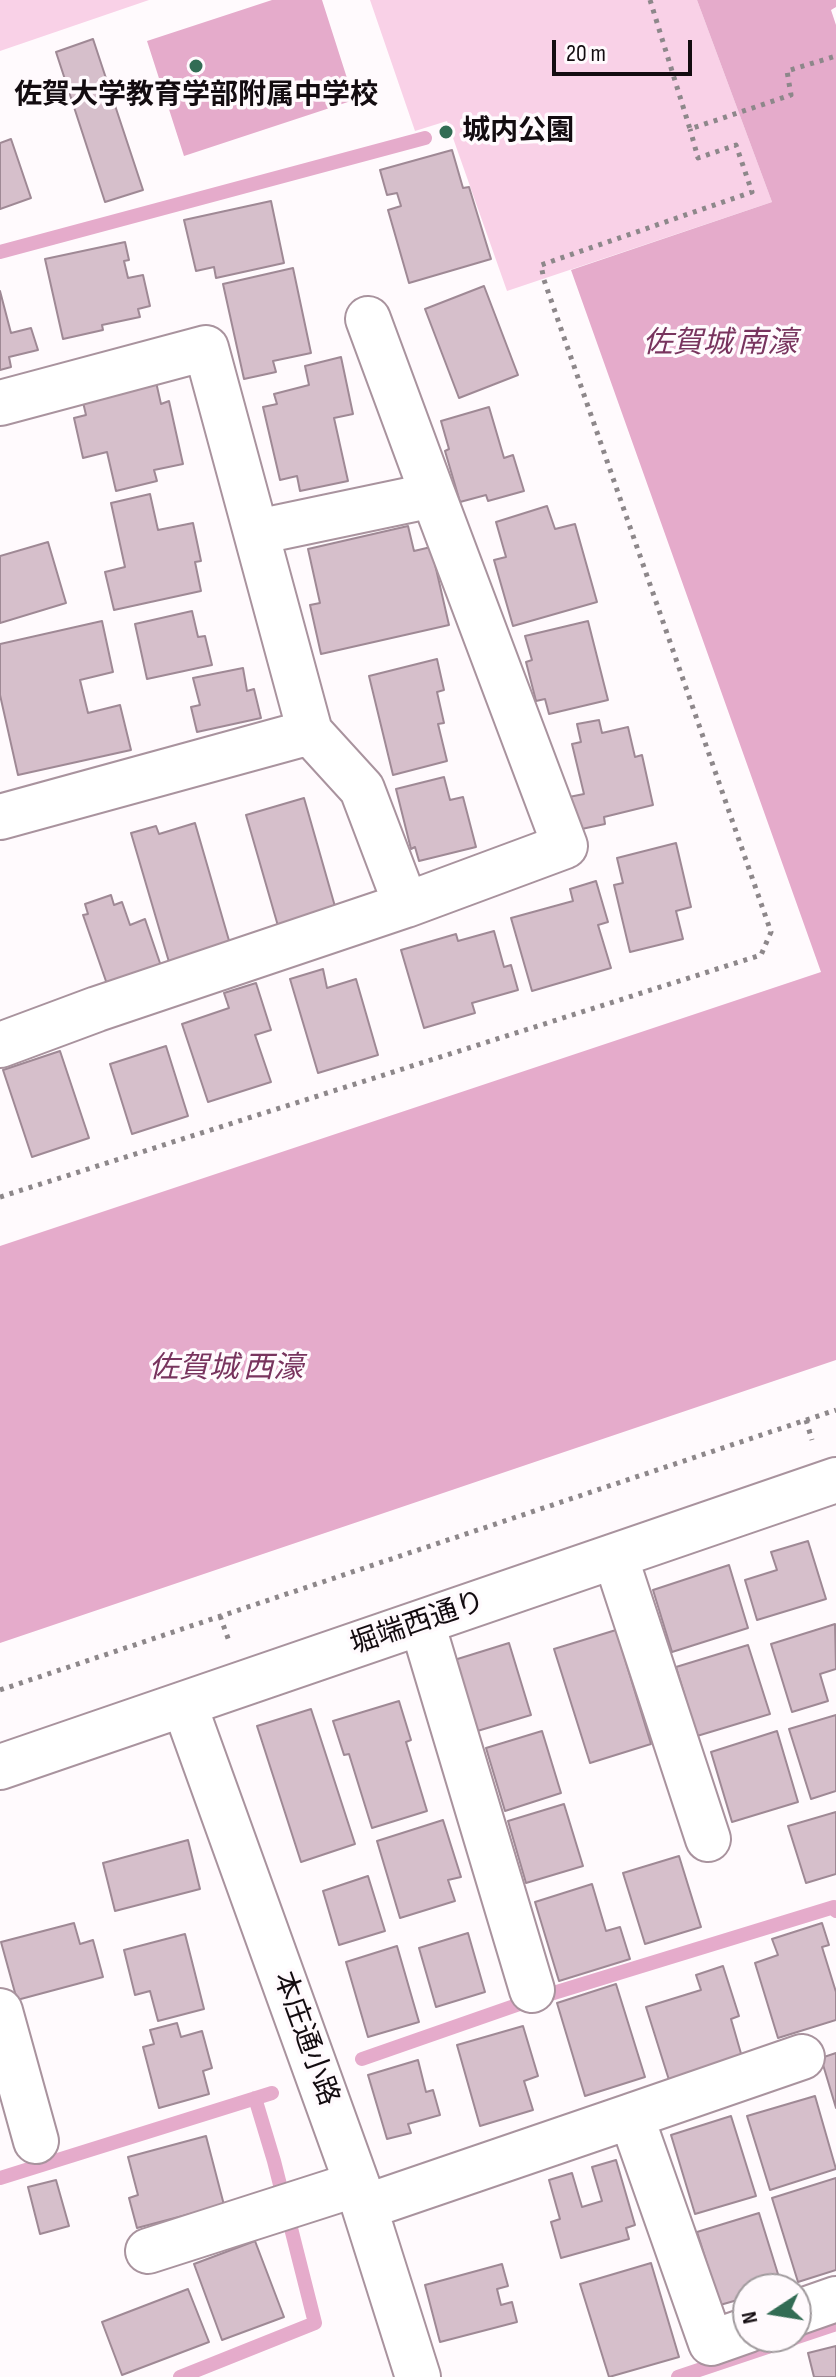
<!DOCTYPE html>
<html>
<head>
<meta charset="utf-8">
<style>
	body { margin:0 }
	#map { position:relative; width:836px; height:2377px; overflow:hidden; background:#fffafd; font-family:"Sofia Sans Condensed",sans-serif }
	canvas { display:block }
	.north { position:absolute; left:732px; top:2273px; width:80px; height:80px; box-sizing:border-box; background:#fffafd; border:2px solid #a19b9e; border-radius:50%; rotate:258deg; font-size:22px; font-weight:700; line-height:32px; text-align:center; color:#130c10 }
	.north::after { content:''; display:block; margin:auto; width:28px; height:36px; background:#326c54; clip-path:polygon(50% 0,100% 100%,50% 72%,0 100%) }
	.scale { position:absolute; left:552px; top:40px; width:140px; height:36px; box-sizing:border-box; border:4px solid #130c10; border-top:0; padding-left:10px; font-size:24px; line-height:28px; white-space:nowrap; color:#130c10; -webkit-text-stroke:6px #fffafd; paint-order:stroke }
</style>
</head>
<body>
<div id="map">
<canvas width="836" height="2377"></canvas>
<div class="north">N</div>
<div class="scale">20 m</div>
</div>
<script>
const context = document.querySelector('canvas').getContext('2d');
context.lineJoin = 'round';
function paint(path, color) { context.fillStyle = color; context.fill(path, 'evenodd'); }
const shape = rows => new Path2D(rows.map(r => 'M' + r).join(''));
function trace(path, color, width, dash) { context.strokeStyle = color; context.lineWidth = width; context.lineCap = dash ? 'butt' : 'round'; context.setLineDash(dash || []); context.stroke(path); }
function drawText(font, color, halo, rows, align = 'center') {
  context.font = font + ' "Sofia Sans Condensed","Noto Sans JP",sans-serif'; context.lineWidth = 7; context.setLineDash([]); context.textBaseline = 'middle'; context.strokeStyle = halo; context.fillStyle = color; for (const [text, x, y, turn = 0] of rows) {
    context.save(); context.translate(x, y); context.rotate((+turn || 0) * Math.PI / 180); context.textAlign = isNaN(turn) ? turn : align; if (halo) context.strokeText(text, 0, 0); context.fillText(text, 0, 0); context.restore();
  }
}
paint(shape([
	[0,0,149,0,0,51],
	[370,0,697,0,772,202,507,291,447,121,415,131]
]), '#f9d1e7');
paint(shape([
	[272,0,322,0,354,100,184,156,147,41],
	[697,0,836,0,836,7,831,10,836,25,836,1360,0,1643,0,1246,821,972,571,270,772,202]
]), '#e5abcb');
trace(shape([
	[0,252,425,138],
	[362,2059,534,1999,834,1907,836,1911],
	[0,2178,272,2093],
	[180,2377,315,2323,274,2161,255,2098],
	[678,2377,836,2324]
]), '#e5abcb', 14);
const building = shape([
	[93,39,143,190,105,202,56,52,93,39],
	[11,139,31,198,0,209,0,143,11,139],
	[452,150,463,188,469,187,491,259,409,283,388,210,401,206,397,193,387,195,380,170,452,150],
	[271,201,284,263,216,278,214,267,196,271,184,220,271,201],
	[125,242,129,260,124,261,128,278,143,275,150,306,138,309,140,317,102,325,103,330,63,339,45,259,125,242],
	[293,268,311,353,273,361,276,372,244,379,223,284,293,268],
	[484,286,518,375,459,398,425,309,484,286],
	[0,291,11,333,31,328,38,350,9,357,11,367,0,370,0,291],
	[341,357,353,414,334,418,348,481,300,491,297,476,280,480,263,407,277,404,274,394,309,385,305,366,341,357],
	[156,382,161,404,169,401,183,464,154,470,157,481,116,491,107,452,83,458,74,418,86,415,82,398,156,382],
	[489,407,504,458,513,455,524,491,488,501,486,495,460,502,445,451,449,449,441,421,489,407],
	[150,494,158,530,193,523,201,561,195,562,201,591,114,610,105,572,125,567,111,503,150,494],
	[547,506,555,529,575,524,597,602,513,626,494,560,506,557,496,522,547,506],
	[408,526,414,551,431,547,449,625,321,654,310,605,320,603,308,549,408,526],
	[48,542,66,603,0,623,0,556,48,542],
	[192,611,198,637,205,636,212,665,147,679,135,624,192,611],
	[102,621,113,672,80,680,88,713,120,705,131,750,18,775,0,695,0,644,102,621],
	[588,621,608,700,549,714,545,699,536,701,526,662,532,660,525,636,588,621],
	[437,659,444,690,437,692,444,723,438,724,447,761,393,775,369,676,437,659],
	[243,668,247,691,254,689,261,718,197,732,191,707,200,705,193,678,243,668],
	[599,720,602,733,628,727,635,757,642,755,653,805,604,817,605,824,577,830,569,797,584,794,572,744,581,742,577,724,599,720],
	[444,777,450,800,463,797,476,847,419,861,415,847,411,849,396,789,444,777],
	[304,798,336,910,278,926,246,815,304,798],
	[195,823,230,944,169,962,131,833,156,826,159,834,195,823],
	[676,843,691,907,676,911,683,939,630,952,614,885,623,883,617,858,676,843],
	[596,881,608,922,598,925,611,968,532,991,511,918,573,901,570,889,596,881],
	[111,895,114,905,122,902,130,925,145,919,162,969,108,987,83,915,88,914,85,904,111,895],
	[494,931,504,967,511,965,518,990,472,1003,475,1013,424,1028,401,950,456,934,458,941,494,931],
	[323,969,327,988,356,979,378,1055,318,1073,290,979,323,969],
	[256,983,271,1030,255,1035,271,1082,208,1102,182,1024,229,1008,224,993,256,983],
	[166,1046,188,1116,132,1134,110,1064,166,1046],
	[60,1051,89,1138,32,1157,3,1070,60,1051],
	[808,1541,826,1599,757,1620,745,1580,777,1570,771,1552,808,1541],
	[729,1565,748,1628,672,1652,653,1590,729,1565],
	[835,1624,836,1669,820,1674,828,1701,792,1712,771,1644,835,1624],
	[616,1630,651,1744,590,1763,554,1649,616,1630],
	[509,1643,531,1715,474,1732,451,1661,509,1643],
	[748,1645,770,1714,697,1736,676,1667,748,1645],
	[399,1701,411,1740,406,1742,427,1811,372,1828,349,1754,344,1755,333,1721,399,1701],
	[311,1709,355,1844,301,1862,257,1726,311,1709],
	[836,1715,836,1791,811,1799,789,1729,836,1715],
	[542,1731,561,1793,505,1811,486,1748,542,1731],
	[777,1731,798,1802,732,1822,711,1752,777,1731],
	[564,1804,583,1866,526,1883,508,1821,564,1804],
	[836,1812,836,1874,806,1883,788,1826,836,1812],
	[443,1820,461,1877,448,1880,455,1901,400,1918,377,1841,443,1820],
	[188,1840,200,1889,115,1911,103,1863,188,1840],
	[679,1856,701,1927,645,1944,623,1873,679,1856],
	[368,1876,385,1931,339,1945,323,1891,368,1876],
	[592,1884,606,1931,620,1927,630,1959,559,1981,535,1902,592,1884],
	[74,1923,80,1944,93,1940,103,1977,17,2000,1,1942,74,1923],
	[822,1923,829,1945,822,1947,836,1992,836,2020,778,2038,755,1963,778,1955,772,1939,822,1923],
	[468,1933,485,1992,436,2007,419,1948,468,1933],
	[185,1934,204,2009,158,2021,150,1991,135,1995,124,1950,185,1934],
	[397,1946,419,2022,368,2037,346,1962,397,1946],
	[723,1966,739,2016,731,2019,742,2057,669,2080,646,2007,701,1990,696,1975,723,1966],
	[616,1984,645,2077,585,2096,557,2003,616,1984],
	[177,2023,181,2037,202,2031,212,2068,203,2071,209,2094,159,2108,143,2047,154,2044,150,2030,177,2023],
	[523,2026,538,2076,524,2081,533,2110,480,2126,457,2045,523,2026],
	[836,2053,836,2108,821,2058,836,2053],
	[418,2060,426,2092,433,2090,440,2115,408,2124,411,2133,387,2139,368,2075,418,2060],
	[815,2096,836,2169,770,2190,747,2116,815,2096],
	[731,2116,756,2196,695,2214,671,2135,731,2116],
	[206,2136,224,2205,137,2228,129,2198,138,2195,128,2157,206,2136],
	[616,2160,635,2225,626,2228,629,2239,561,2258,551,2222,560,2219,549,2180,572,2173,582,2207,602,2201,592,2167,616,2160],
	[836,2178,836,2270,798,2282,772,2198,836,2178],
	[56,2180,69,2226,40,2234,28,2187,56,2180],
	[759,2213,782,2287,748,2289,748,2297,720,2305,697,2232,759,2213],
	[255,2241,284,2317,222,2340,194,2264,255,2241],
	[651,2263,679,2357,609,2377,580,2284,651,2263],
	[502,2264,508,2286,497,2289,501,2305,512,2302,517,2322,440,2342,425,2285,502,2264],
	[188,2289,209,2342,122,2375,102,2322,188,2289],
	[836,2346,836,2377,814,2377,808,2353,836,2346]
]);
paint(building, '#d6bfcb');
trace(building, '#9f8995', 2);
const minor = shape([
	[368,319,433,495],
	[0,403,206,348,310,732,0,817],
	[257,532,433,495,565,846,406,905,362,789,310,732],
	[0,1045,97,1009,406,905],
	[615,1556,708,1839],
	[422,1623,532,1990],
	[184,1704,357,2184,418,2377],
	[0,1767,836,1480],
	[0,2011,36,2141],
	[365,2207,631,2116],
	[148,2251,357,2184],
	[796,2313,836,2299],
	[748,2330,711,2343,631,2116,802,2057]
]);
trace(minor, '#a9939e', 48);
trace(shape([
	[650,0,690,129,791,95,787,71,836,56],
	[0,1197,761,955,771,932,544,280,541,265,752,192,736,145,698,158,690,129],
	[806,1420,812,1440],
	[220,1616,229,1641],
	[0,1690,836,1410]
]), '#8d878a', 5, [4, 6]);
trace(minor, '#fff', 44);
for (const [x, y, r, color] of [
	[196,66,8,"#326c54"],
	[446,132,8,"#326c54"]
]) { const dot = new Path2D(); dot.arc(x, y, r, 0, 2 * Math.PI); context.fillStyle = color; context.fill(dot); trace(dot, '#fffafd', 3); }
drawText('bold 28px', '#130c10', '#fffafd', [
	["佐賀大学教育学部附属中学校",196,96],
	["城内公園",462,132,"left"]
]);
drawText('28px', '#130c10', '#fffafd', [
	["堀端西通り",418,1624,-19],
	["本庄通小路",305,2039,70]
]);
drawText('italic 30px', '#78345e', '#fffafd', [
	["佐賀城 南濠",720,344],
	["佐賀城 西濠",226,1369]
]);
</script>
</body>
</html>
